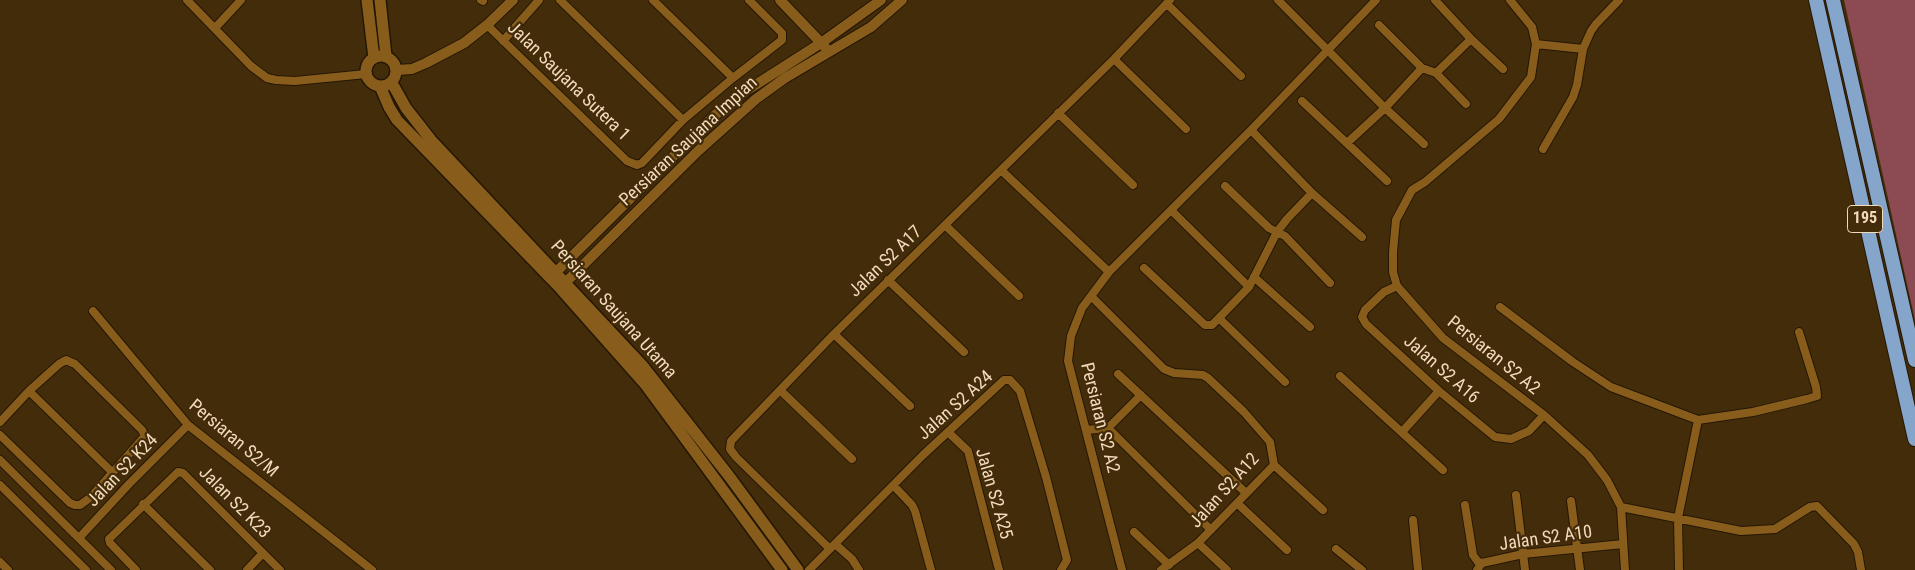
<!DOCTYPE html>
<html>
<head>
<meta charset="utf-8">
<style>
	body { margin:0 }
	canvas { display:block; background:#432c0a }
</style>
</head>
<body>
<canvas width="1915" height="570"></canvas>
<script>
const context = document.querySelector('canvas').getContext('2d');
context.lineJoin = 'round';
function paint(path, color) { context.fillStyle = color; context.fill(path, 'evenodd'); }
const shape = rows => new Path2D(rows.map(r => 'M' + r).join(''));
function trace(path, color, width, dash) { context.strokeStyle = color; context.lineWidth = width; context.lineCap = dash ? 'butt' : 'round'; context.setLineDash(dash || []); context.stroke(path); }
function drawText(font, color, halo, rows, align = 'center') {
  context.font = font + ' "Roboto Condensed",sans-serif'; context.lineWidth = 4.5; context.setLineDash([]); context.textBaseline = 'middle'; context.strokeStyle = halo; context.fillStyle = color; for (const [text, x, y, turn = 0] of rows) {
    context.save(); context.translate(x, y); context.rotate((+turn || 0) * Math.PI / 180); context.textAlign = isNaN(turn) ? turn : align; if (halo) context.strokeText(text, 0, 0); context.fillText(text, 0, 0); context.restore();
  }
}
paint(shape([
	[1844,0,1915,0,1915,320]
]), '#8c4b53');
const minor = shape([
	[187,0,251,66,267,78,276,80,295,81,366,74],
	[481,0,483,1],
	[560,0,683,120],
	[653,0,733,78],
	[1278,0,1385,108,1424,144],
	[1435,0,1471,39,1503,69],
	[1510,0,1532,27,1536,44,1531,77,1499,119,1425,182,1412,190,1396,220,1393,252,1393,272,1397,286,1443,338,1544,415,1588,455,1607,480,1621,507,1625,570],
	[1167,4,1241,76],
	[487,25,627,161,637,165,642,163,683,120,733,78,782,40,782,33,749,0],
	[1379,25,1422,68,1436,73,1466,104],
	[215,28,241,0],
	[503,41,539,0],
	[1536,44,1583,49],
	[1114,59,1186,129],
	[1436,73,1471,39],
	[1302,101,1387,181],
	[1058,113,1133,185],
	[1251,130,1312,193,1362,237],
	[1347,143,1385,108,1422,68],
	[1543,149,1573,97,1577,85,1583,49,1591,31,1596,24,1619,0],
	[1001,170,1109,272],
	[1225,186,1269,228,1285,236,1330,283],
	[1171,210,1249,287],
	[945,225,1019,296],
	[1144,268,1205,325,1212,325,1249,287,1277,232,1287,219,1312,193],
	[1254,277,1310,327],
	[888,280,964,352],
	[1397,286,1384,292,1365,310,1362,317,1366,324,1439,391,1495,437,1511,439,1529,431,1544,415],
	[1091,296,1164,369,1174,373,1203,375,1208,378,1244,412,1270,442,1274,465,1198,543,1161,570],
	[1500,307,1573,362,1611,387,1698,420,1753,412,1807,399,1817,396,1816,387,1799,332],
	[93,311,188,425,372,570],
	[1220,319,1285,382],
	[834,334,910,406],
	[1118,374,1246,493],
	[1340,376,1443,470],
	[780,390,852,459],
	[29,391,113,473],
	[0,422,29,391,59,364,66,360,75,364,142,430,145,436,91,497,80,505,75,505,70,503,0,435],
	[1108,428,1211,530],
	[1086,430,1108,428,1141,395],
	[948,432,968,451,999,570],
	[1402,432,1439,391],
	[0,460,111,570],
	[1274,465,1323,510],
	[0,485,86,570],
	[894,486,912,505,915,511,931,570],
	[1516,495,1525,570],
	[1571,501,1580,570],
	[1237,503,1287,550],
	[143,504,210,570],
	[1465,505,1473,555,1478,562,1482,563],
	[1621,507,1741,531,1775,529,1810,507,1817,506,1854,544,1858,552,1861,570],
	[1413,520,1418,570],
	[1134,532,1169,565],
	[79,538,129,484,188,425],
	[1198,543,1227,570],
	[835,544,852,559,859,570],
	[830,549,736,457,730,449,731,441,834,334,1114,59,1170,0],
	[1336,549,1362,570],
	[0,562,8,570],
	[136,570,110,543,109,539,178,472,183,473,280,570],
	[247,570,263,553],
	[809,570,923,455,1004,380,1010,380,1020,391,1046,477,1067,560,1061,570],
	[1122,570,1068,361,1071,336,1082,308,1109,272,1251,130,1376,0],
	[1477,570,1482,563,1523,554,1623,544],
	[1679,570,1678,518,1698,420]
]);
const tertiary = shape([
	[780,0,825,47],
	[397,70,412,69,426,63,464,43,487,25,513,0],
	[550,278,715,115,749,89,821,43,881,0],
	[560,288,698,151,756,99,785,78,871,27,902,0]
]);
const secondary = shape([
	[367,0,374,58],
	[380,0,386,56],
	'366 71a15 15 0 1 1 30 0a15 15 0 1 1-30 0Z',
	[392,83,406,108,431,140,642,365,729,476,798,570],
	[380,86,389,107,397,120,560,288,645,384,782,570]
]);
const trunk = shape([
	[1816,0,1915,439],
	[1833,0,1915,360]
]);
trace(minor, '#241604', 10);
trace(tertiary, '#241604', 12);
trace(secondary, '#241604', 14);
trace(trunk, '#241604', 16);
trace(minor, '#885d1c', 8);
trace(tertiary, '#885d1c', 10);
trace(secondary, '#885d1c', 11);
trace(trunk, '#85a6ca', 14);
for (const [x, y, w] of [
	[1865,219,35]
]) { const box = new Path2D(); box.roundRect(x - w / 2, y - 13.5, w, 27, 4); context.fillStyle = '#432c0a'; context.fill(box); trace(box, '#f2dabb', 1); }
drawText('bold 16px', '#f2dabb', null, [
	["195",1865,219]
]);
drawText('18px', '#f2dabb', '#432c0a', [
	["Jalan Saujana Sutera 1",568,82,44],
	["Persiaran Saujana Impian",689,142,-43],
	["Jalan S2 A17",886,262,-44],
	["Persiaran Saujana Utama",613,310,48],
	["Persiaran S2 A2",1493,356,39],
	["Jalan S2 A16",1441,370,41],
	["Jalan S2 A24",956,406,-42],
	["Persiaran S2 A2",1099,418,76],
	["Persiaran S2/M",233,439,40],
	["Jalan S2 K24",123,471,-46],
	["Jalan S2 A12",1225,491,-48],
	["Jalan S2 A25",993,494,74],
	["Jalan S2 K23",234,503,45],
	["Jalan S2 A10",1546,539,-8]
]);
</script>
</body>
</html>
